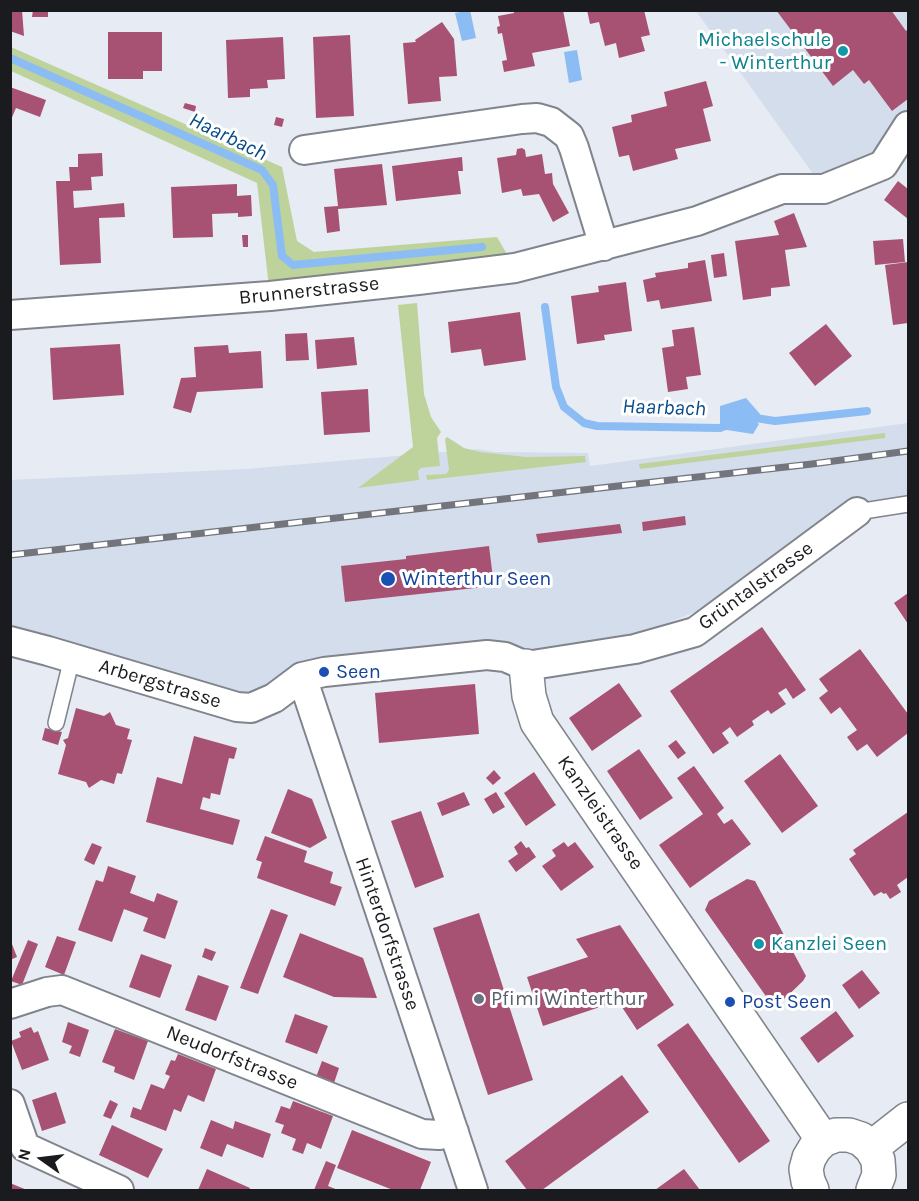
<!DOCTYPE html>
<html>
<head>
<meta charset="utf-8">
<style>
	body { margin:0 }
	#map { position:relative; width:919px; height:1201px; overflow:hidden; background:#e6ebf4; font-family:Karla,sans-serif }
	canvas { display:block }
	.frame { position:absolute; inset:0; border:12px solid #191b1e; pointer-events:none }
	.north { position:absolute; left:12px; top:1129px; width:60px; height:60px; -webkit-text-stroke:4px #fff; paint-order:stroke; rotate:284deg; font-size:16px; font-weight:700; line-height:24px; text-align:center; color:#191b1e }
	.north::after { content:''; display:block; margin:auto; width:21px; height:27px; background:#191b1e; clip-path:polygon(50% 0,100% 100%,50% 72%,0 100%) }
</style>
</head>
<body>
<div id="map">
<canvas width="919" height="1201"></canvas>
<div class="frame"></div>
<div class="north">N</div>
</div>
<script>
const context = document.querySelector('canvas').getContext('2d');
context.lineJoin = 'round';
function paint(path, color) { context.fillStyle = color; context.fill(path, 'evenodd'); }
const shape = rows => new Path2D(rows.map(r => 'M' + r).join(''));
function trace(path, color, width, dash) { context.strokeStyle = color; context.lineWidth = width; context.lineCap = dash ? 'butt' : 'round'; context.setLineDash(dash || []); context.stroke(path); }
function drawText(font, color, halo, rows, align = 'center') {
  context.font = font + ' Karla,sans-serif'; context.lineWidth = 6; context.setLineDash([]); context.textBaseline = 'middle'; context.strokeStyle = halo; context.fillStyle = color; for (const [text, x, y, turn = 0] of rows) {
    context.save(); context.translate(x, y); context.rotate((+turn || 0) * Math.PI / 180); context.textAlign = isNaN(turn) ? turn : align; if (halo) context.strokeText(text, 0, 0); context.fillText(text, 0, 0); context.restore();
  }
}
paint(shape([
	[696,11,908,11,908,126,883,165,824,189],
	[908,423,908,498,841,509,698,611,612,644,297,678,238,695,11,626,10,480,246,469,477,449,495,452,588,453,590,466]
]), '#d4ddeb');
paint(shape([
	[11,47,282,167,297,241,314,252,497,237,515,268,270,296,257,183,11,71],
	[417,303,424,394,431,417,441,432,437,438,440,466,421,468,418,471,419,480,358,488,413,447,398,305],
	[885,433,885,438,640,469,639,464],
	[447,437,464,448,480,452,526,457,585,456,586,462,427,480,426,475,446,474,449,470,445,439]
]), '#bed39c');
paint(shape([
	[470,10,476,38,462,41,455,13],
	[577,50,582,80,569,83,564,52],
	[746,398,760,414,757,422,759,424,753,434,720,429,720,406]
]), '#8cbcf4');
trace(shape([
	[10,58,262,170,273,185,282,256,293,265,482,247],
	[545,307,556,387,564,407,584,423,597,426,720,428,730,424],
	[749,417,775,421,867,411]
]), '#8cbcf4', 8);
paint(shape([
	[10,10,22,10,24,36,10,31],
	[33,10,48,10,48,17,32,17],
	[514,10,563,10,570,46,532,53,535,66,504,72,502,61,507,60,502,33,498,34,497,27,500,26,498,16,514,13],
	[587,10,644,10,650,35,641,37,645,51,619,58,616,43,605,46,599,22,590,24],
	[776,10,891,10,906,31,908,29,908,99,892,111,869,80,864,84,853,70,833,86],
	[442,22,454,39,457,76,439,77,441,101,408,104,403,43,416,42,415,40],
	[108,32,162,32,162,71,143,71,143,79,108,79],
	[350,35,354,116,316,118,313,37],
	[283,37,285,79,267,80,268,88,250,89,250,97,228,98,226,40],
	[706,81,713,106,703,109,711,141,675,149,678,159,633,171,629,155,619,157,612,127,632,122,631,115,667,106,664,92],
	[10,87,46,100,40,117,16,108,10,122],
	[185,103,196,106,195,112,183,108],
	[276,117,284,119,282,127,274,125],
	[522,148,525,150,526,157,542,154,545,174,552,173,553,184,569,213,553,222,539,194,523,196,521,189,502,193,497,158,516,155,517,149],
	[102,153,103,176,91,177,92,190,73,191,74,208,124,203,125,217,99,218,101,263,60,265,56,181,70,181,69,167,78,167,78,154],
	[462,157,463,171,458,171,461,194,396,201,392,166],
	[382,164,387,205,338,209,340,231,327,233,324,207,338,206,334,169],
	[898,181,908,189,908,219,884,200],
	[237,184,237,196,251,195,252,216,238,217,238,213,212,214,213,237,173,238,171,187],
	[794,213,807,247,785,250,790,286,771,288,771,296,743,300,735,241,779,235,774,221],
	[242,235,248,235,248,247,243,247],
	[903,239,905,262,875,265,873,241],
	[724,253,727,276,714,278,711,255],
	[705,260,712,301,661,309,659,300,647,302,643,280,656,277,655,273,688,268,688,263],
	[908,262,908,323,893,325,885,265],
	[626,282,632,331,604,335,605,340,577,344,571,296,599,292,598,286],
	[520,312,526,360,484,366,481,349,451,353,448,322],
	[826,324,852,356,815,386,789,353],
	[694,327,701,375,686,377,688,389,668,392,662,348,674,346,672,330],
	[307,333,309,360,286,361,285,334],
	[354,337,357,365,317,369,315,340],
	[120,344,124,395,53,400,50,348],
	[228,345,229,353,261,351,263,388,197,392,191,413,173,408,181,378,196,377,194,347],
	[368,389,370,432,324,435,321,392],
	[685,516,686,525,643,531,642,522],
	[620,524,622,533,538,543,536,534],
	[489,546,494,586,345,602,341,566,406,559,406,556],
	[908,593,908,624,894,603],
	[762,627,806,690,793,699,786,688,778,693,786,704,771,714,768,710,752,721,754,725,737,737,730,727,722,733,729,743,713,754,670,691],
	[860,649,908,714,908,733,877,757,867,744,857,751,847,737,857,730,840,707,831,714,819,698,828,691,819,679],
	[619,683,642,716,592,751,569,718],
	[475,684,479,734,379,743,375,693],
	[76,708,104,716,110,712,116,725,130,729,127,739,132,740,122,774,117,773,114,784,101,780,89,788,86,782,58,774,66,745,63,740,68,738],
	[45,728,62,732,58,745,42,740],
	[194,736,237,748,234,759,229,758,220,795,211,793,210,799,203,797,200,809,240,820,233,845,146,822,157,777,182,784],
	[676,740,686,753,678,759,668,746],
	[639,749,673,798,640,820,607,771],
	[780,754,818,806,782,833,744,781],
	[694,766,724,808,717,814,724,824,732,819,751,844,690,888,659,845,703,814,677,778],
	[494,770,501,778,493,785,486,778],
	[534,772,556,805,526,826,504,793],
	[288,789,312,799,327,838,310,848,271,833],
	[464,792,470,805,442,816,437,803],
	[496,792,505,807,493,814,484,799],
	[421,811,444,877,415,888,391,821],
	[908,812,908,877,897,885,901,892,890,899,886,893,884,894,881,892,874,896,849,859,856,854,853,850],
	[265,836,307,851,304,862,333,872,330,883,342,887,335,906,257,878,262,862,256,860],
	[521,841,526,848,529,847,536,857,516,872,508,861,518,854,514,847],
	[564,842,568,847,575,842,594,867,561,891,542,866,556,856,552,850],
	[92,843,102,847,94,865,84,860],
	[108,866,136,876,130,893,154,902,157,893,178,901,165,939,143,931,148,918,124,909,112,942,78,930,96,880,103,882],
	[747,879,755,881,806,976,803,981,777,1006,770,1002,705,910,709,901],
	[271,909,288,915,258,994,240,988],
	[479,913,533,1080,488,1095,433,928],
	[620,925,674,1005,637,1030,618,1001,543,1026,527,977,588,957,576,939],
	[300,933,363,958,377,998,334,997,283,977],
	[57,936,76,942,64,975,45,967],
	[10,939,17,957,10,960],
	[28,940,38,944,22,985,11,981],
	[205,948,216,952,212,961,202,957],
	[141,954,172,965,160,998,129,987],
	[862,970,880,993,859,1009,842,985],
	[198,975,229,986,216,1021,185,1010],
	[836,1011,854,1036,818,1063,800,1038],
	[295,1014,328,1026,317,1054,285,1042],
	[68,1022,89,1030,80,1057,69,1053,72,1046,62,1042],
	[688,1023,770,1141,739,1163,657,1045],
	[31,1027,34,1033,38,1031,49,1060,22,1070,11,1041,21,1037,19,1032],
	[115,1029,148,1041,134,1080,114,1072,115,1067,102,1062],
	[178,1054,216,1069,204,1102,188,1095,181,1112,174,1109,166,1131,130,1117,133,1107,141,1110,151,1084,164,1089,170,1076,165,1074,171,1060,175,1061],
	[322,1061,339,1068,333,1086,315,1080],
	[622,1075,649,1112,542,1190,527,1190,505,1161],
	[56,1092,66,1123,42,1131,32,1100],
	[110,1100,118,1104,111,1119,103,1116],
	[293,1101,333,1116,321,1149,307,1143,303,1154,292,1150,296,1139,281,1133,284,1125,275,1122,281,1106,290,1109],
	[211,1120,233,1129,235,1121,271,1134,263,1158,227,1144,222,1157,200,1148],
	[112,1125,163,1149,148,1178,99,1155],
	[352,1130,431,1162,420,1190,393,1190,337,1168],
	[326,1161,336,1165,328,1186,338,1190,314,1190],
	[207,1169,250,1188,249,1190,198,1190],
	[684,1169,700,1190,655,1190],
	[10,1183,27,1190,10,1190]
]), '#a85273');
const service = shape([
	[857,512,908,504],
	[56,723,72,658]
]);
const minor = shape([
	[304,150,522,119,537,118,551,122,569,136,574,148,604,246],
	[10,315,270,296,418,280,515,268,697,221,782,189,824,189,883,165,908,126],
	[10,641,48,651,237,707,251,708,274,698,302,677,324,672,487,655,505,657,526,666,635,649,695,632,857,512],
	[302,677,473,1190],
	[10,1004,47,992,62,990,422,1134,439,1135,454,1132],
	[10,1104,25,1147,119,1190]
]);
const tertiary = shape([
	[526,666,529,696,537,722,823,1140],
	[871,1148,908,1119],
	[812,1190,808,1181,806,1169,809,1158,815,1148,823,1140,836,1135,849,1135,861,1139,871,1148,878,1160,879,1175,873,1190]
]);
trace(service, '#80848c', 18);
trace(minor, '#80848c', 32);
trace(tertiary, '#80848c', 36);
trace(service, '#fff', 15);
trace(minor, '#fff', 28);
trace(tertiary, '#fff', 33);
const rail = shape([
	[10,555,812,464,908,451]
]);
trace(rail, '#72757b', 7);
trace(rail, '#fff', 4.5, [14]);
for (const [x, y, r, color] of [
	[843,51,6,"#0f9aa8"],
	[388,579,8,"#1a4fb4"],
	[324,672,6,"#1a4fb4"],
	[759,944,6,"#0f9aa8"],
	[479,999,6,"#6b7280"],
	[730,1002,6,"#1a4fb4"]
]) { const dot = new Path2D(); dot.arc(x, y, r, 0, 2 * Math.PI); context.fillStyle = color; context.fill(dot); trace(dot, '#fff', 2); }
drawText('20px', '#0d838f', '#fff', [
	["Michaelschule",831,40],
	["- Winterthur",831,63],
	["Kanzlei Seen",771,944,"left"]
], 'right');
drawText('20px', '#191b1e', '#fff', [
	["Brunnerstrasse",309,291,-6],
	["Grüntalstrasse",756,586,-36],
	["Arbergstrasse",160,684,17],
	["Kanzleistrasse",600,813,55],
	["Hinterdorfstrasse",387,934,71],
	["Neudorfstrasse",232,1058,22]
]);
drawText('20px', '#164399', '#fff', [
	["Winterthur Seen",402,579],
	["Seen",336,672],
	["Post Seen",742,1002]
], 'left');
drawText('20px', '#5b616d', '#fff', [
	["Pfimi Winterthur",491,999]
], 'left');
drawText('italic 21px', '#074a87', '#fff', [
	["Haarbach",228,137,26],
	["Haarbach",664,408,2]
]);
</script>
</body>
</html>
